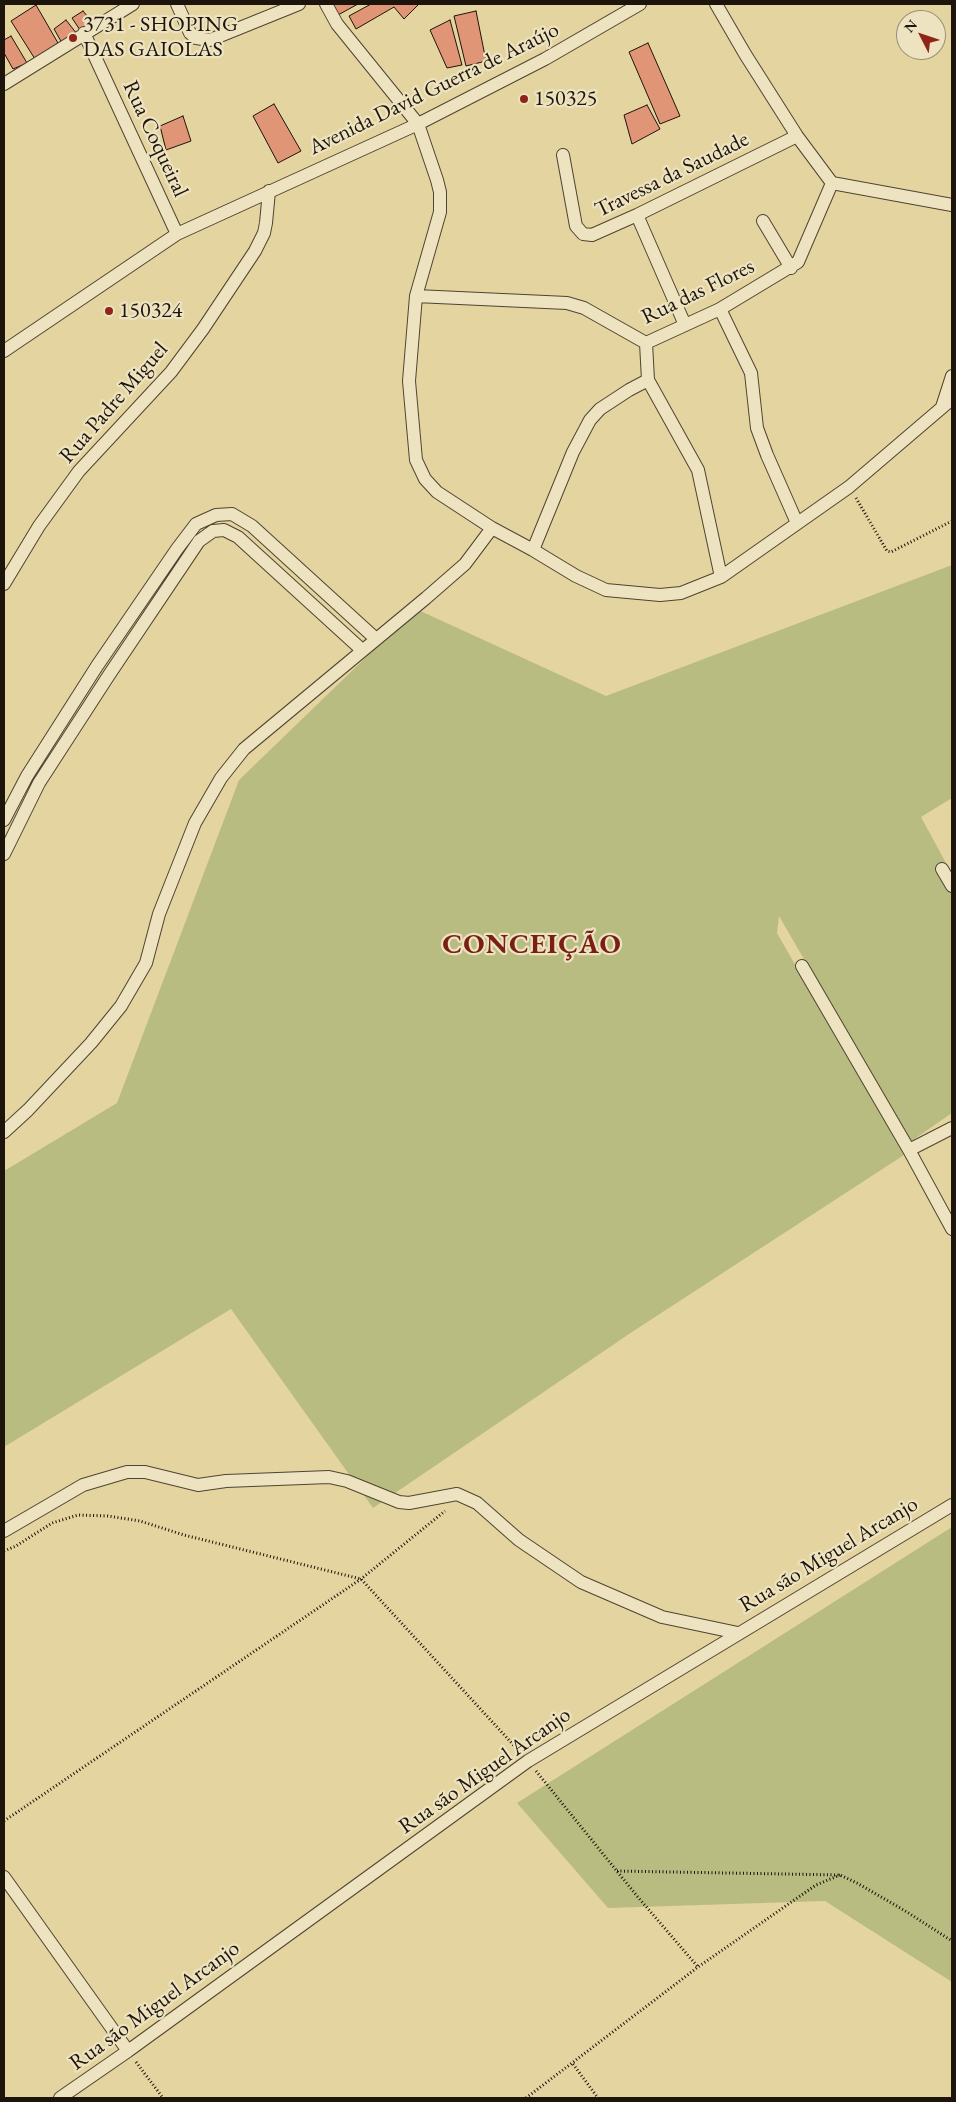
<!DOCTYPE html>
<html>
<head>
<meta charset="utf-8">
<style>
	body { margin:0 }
	#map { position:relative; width:956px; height:2102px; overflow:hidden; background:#e4d4a0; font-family:"EB Garamond",serif }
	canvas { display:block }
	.frame { position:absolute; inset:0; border:5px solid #1d140b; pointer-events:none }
	.north { position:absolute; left:896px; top:10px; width:50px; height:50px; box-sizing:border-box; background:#ede3c1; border:1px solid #9a9078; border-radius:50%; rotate:311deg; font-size:14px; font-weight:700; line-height:20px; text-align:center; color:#1d140b }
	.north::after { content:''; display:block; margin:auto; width:18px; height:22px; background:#8f2418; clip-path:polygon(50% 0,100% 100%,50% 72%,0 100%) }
</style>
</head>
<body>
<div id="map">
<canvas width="956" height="2102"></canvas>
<div class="frame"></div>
<div class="north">N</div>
</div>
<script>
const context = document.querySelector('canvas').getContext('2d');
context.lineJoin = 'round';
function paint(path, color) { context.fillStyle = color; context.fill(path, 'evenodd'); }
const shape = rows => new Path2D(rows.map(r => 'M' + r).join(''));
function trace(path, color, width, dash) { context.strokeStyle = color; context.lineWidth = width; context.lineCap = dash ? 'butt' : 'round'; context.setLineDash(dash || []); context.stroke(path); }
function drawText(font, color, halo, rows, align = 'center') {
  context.font = font + ' "EB Garamond",serif'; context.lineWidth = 4.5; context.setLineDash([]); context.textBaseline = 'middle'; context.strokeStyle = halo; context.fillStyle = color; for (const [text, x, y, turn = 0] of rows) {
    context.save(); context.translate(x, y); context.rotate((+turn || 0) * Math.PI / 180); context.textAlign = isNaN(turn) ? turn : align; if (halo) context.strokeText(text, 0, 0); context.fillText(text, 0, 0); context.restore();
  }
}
paint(shape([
	[952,565,952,798,921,817,952,874,952,1113,910,1142,779,916,777,933,904,1155,632,1332,373,1508,231,1309,4,1447,4,1171,117,1103,239,780,416,609,606,696],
	[952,1527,952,1982,825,1901,608,1908,517,1803]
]), '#b9bc81');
const building = shape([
	[333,4,358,4,338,15,333,4],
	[371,4,416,4,418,5,404,19,394,7,356,29,349,16,371,4],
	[36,5,58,43,35,59,11,21,36,5],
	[83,11,92,22,80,30,72,18,83,11],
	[476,11,486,61,466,66,454,16,476,11],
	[66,20,77,34,62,43,54,29,66,20],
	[450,20,462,65,447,68,430,30,450,20],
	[11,36,27,63,13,69,4,53,4,40,11,36],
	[648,43,680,116,660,124,629,52,648,43],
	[274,104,301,151,278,163,253,116,274,104],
	[647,105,660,129,632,144,624,115,647,105],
	[183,116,191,141,166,150,160,126,183,116]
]);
paint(building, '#df9576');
trace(building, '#1d140b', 1);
const street = shape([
	[177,4,190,33,196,38,210,40,299,4],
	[326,4,337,24,418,124,437,180,440,192,440,212,416,296,409,381,416,460,425,479,437,492,492,528,533,550,576,576,606,590,660,595,681,593,721,577,849,487,952,399],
	[84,33,177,234],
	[4,84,133,4],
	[563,155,576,226,583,234,592,235,637,215,797,136],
	[832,183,952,205],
	[637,215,685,325],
	[763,221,791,268],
	[416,296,567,303,584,308,646,343,720,309,798,262,832,183,797,136,745,54,716,4],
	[720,309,751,373,757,428,767,455,797,523],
	[646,343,648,380,698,470,721,577],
	[4,351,177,234,418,124,545,59,640,4],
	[942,407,952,376],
	[533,550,573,452,590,420,600,409,629,390,648,380],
	[4,584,39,526,79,471,171,372,203,329,255,251,264,233,266,223,269,191],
	[4,820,27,776,97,666,177,549,196,524,216,515,232,514,252,526,376,639],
	[4,854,39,783,109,675,199,541,213,531,224,530,238,537,362,650],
	[942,869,952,886],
	[802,966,909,1150,952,1229],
	[4,1132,28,1110,91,1043,121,1006,146,963,159,914,195,823,221,778,244,749,426,598,465,564,492,528],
	[909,1150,952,1128],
	[4,1531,83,1485,127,1472,145,1472,198,1485,226,1481,329,1477,347,1481,399,1502,409,1503,457,1494,477,1503,519,1540,581,1582,662,1617,738,1633],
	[4,1877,128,2051],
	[60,2098,128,2051,528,1761,952,1505]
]);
trace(street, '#4f4430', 14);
trace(shape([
	[856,498,887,551,891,552,952,521],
	[4,1551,16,1546,52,1523,78,1515,108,1516,140,1521,184,1535,361,1579,519,1751],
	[536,1771,637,1896,698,1967],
	[4,1821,361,1579,445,1511],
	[617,1871,840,1875,857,1883,907,1912,952,1941],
	[136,2062,163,2098],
	[573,2064,598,2098],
	[526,2098,698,1967,816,1885,840,1875]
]), '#1d140b', 3, [1, 2.5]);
trace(street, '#ede3c1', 12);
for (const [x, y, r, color] of [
	[73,38,5,"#8f2418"],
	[524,99,5,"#8f2418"],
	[109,311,5,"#8f2418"]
]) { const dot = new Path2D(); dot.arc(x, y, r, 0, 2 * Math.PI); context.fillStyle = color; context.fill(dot); trace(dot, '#ede3c1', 2); }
drawText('22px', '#1d140b', '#ede3c1', [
	["3731 - SHOPING",83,25],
	["DAS GAIOLAS",83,50],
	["150325",534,99],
	["150324",119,311]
], 'left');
drawText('22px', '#1d140b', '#ede3c1', [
	["Avenida David Guerra de Araújo",434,89,-26],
	["Rua Coqueiral",155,139,65],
	["Travessa da Saudade",672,175,-26],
	["Rua das Flores",698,292,-26],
	["Rua Padre Miguel",114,403,-49],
	["Rua são Miguel Arcanjo",829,1555,-31],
	["Rua são Miguel Arcanjo",485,1771,-35],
	["Rua são Miguel Arcanjo",155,2006,-36]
]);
context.letterSpacing = '1px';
drawText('bold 28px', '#7a1f14', '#ede3c1', [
	["CONCEIÇÃO",532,945]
]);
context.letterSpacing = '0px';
</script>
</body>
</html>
